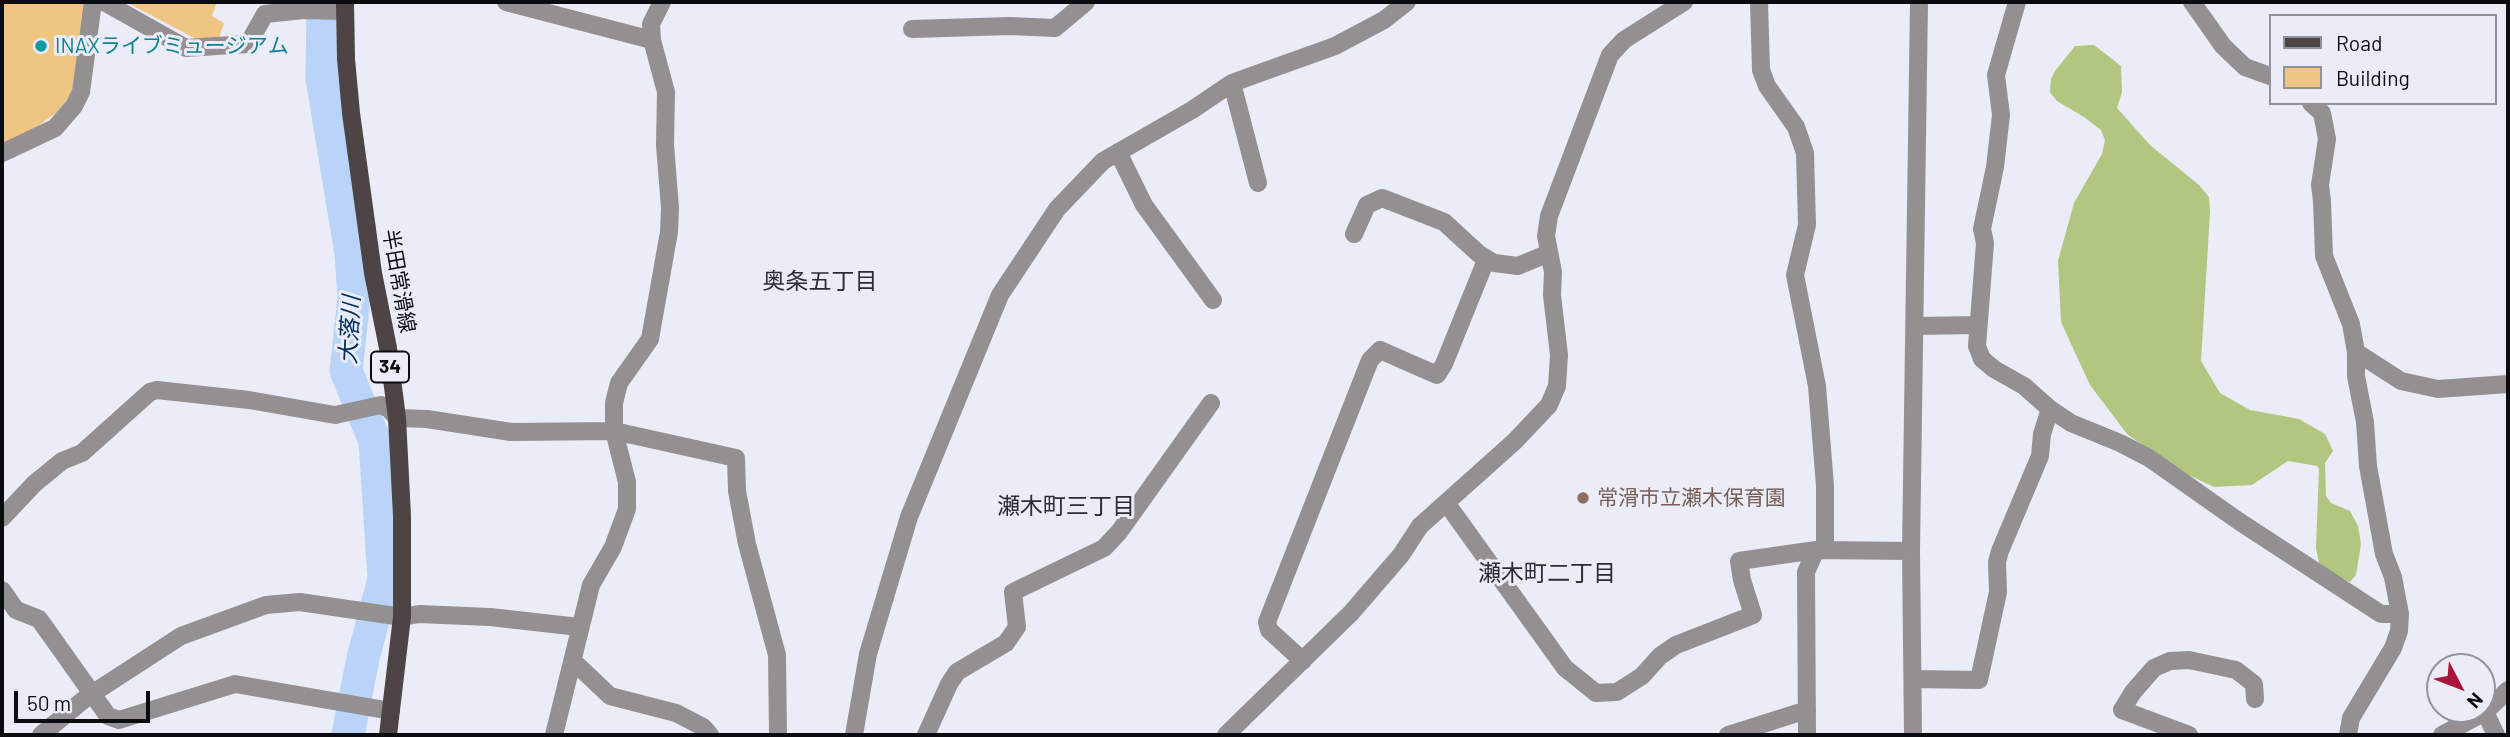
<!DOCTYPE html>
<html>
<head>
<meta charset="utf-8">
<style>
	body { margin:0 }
	#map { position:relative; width:2510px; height:737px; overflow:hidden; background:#eaecf7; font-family:Barlow,sans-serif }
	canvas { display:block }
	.frame { position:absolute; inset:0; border:4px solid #0b0c0f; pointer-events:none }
	.legend { position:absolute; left:2269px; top:14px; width:228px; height:91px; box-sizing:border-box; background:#eaecf7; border:2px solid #91929a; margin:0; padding:9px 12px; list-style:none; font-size:21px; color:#0b0c0f }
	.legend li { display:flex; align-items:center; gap:14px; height:35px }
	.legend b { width:35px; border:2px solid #91929a }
	.north { position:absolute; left:2426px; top:653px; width:70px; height:70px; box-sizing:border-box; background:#eaecf7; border:2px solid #91929a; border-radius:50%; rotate:132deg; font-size:19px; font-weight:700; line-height:28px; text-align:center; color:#0b0c0f }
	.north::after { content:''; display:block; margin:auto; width:24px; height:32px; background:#aa1438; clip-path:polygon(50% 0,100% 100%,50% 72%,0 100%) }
	.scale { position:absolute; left:14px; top:691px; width:136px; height:32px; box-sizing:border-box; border:4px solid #0b0c0f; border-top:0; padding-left:9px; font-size:21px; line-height:24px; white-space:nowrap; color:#0b0c0f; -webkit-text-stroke:5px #eaecf7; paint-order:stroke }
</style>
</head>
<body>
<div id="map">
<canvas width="2510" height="737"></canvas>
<div class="frame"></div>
<ul class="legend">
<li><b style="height:9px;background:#4c4445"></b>Road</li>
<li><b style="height:19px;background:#efc583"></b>Building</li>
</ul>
<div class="north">N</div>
<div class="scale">50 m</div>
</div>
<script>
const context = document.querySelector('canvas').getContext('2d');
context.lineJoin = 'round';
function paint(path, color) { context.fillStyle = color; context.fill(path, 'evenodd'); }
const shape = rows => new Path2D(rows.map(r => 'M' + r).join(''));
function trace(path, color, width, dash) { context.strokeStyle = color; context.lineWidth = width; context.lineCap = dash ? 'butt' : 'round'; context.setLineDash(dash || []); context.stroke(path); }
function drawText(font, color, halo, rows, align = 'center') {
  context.font = font + ' Barlow,"Noto Sans JP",sans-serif'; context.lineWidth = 6; context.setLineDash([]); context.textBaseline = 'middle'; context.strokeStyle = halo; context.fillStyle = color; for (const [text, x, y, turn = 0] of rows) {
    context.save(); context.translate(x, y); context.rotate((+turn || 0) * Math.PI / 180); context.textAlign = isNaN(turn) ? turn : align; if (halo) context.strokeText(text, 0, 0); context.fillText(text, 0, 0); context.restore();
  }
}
paint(shape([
	[2094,45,2121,66,2122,92,2117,108,2150,145,2199,185,2209,197,2210,212,2201,361,2220,393,2250,410,2299,419,2325,434,2333,451,2325,463,2326,496,2331,503,2350,511,2358,526,2361,544,2356,575,2350,582,2320,568,2316,548,2319,469,2317,466,2288,461,2252,485,2214,487,2178,470,2127,434,2090,385,2061,322,2058,261,2074,203,2102,154,2105,140,2101,130,2084,117,2057,101,2050,92,2051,79,2055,71,2075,46]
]), '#b1c67f');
trace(shape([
	[323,2,322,78,351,253,354,298,346,371,375,441,384,579,363,658,348,735]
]), '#b9d4f8', 33);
paint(shape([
	[2,2,86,2,75,90,56,113,28,133,2,144],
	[126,2,217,2,212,16,224,23,219,38,196,39]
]), '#efc583');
trace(shape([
	[104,2,186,48,248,44,265,14,304,10,345,11],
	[506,2,652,40],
	[1759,2,1761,70,1767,86,1796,127,1805,153,1807,225,1795,275,1817,386,1825,486,1825,550],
	[2017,2,1996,75,2001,115,1995,167,1982,229,1985,243,1977,346,1982,359,1994,369,2024,386,2050,409,2071,423,2120,443,2149,458,2240,522,2381,614,2400,614],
	[2192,2,2223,46,2245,67,2270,76],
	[912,29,1010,26,1055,28,1086,2],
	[1232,83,1258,183],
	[2311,103,2322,113,2327,139,2320,185,2322,201,2324,256,2351,324,2356,352,2356,376,2365,422,2368,466,2384,554,2393,577,2400,614,2399,631,2393,648,2351,718,2348,735],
	[1118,152,1144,205,1213,300],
	[2,153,55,128,74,106,81,92,93,2],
	[1354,234,1367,205,1382,198,1444,222,1479,254,1494,263,1518,266,1549,253],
	[1915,326,1978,325],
	[2356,352,2401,381,2438,389,2508,384],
	[1447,504,1565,668,1596,693,1617,692,1642,676,1660,656,1676,645,1753,615,1742,580,1739,561,1816,550],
	[2,518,34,484,62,461,82,453,150,392,157,390,249,400,335,415,381,405,389,409,397,418,427,419,511,432,614,431,736,458,737,491,747,544,777,655,778,735],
	[2,590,16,610,39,619,108,716,119,720,235,684,391,711],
	[573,661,610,696,676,713,703,727,710,735],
	[1303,661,1269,630,1267,622,1370,360,1380,350,1437,375,1444,364,1486,260],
	[1913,679,1979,680,1998,592,1997,562,2000,551,2040,456,2042,434,2050,409],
	[2485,712,2496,735],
	[41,735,87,697,181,636,266,605,300,602,402,617,419,614,490,617,579,627],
	[554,735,591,585,613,547,627,509,627,482,614,431,614,403,619,383,650,339,669,232,670,208,665,145,666,92,652,40,651,24,662,2],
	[854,735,868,654,909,517,1000,295,1057,209,1103,161,1192,110,1232,83,1335,46,1384,20,1407,2],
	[926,735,949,684,957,672,1006,643,1017,627,1013,592,1104,548,1119,532,1211,403],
	[1226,735,1351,613,1401,555,1420,526,1515,441,1549,405,1557,386,1559,355,1552,295,1553,272,1546,236,1549,216,1610,55,1624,40,1684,2],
	[1728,735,1807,710],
	[1807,735,1806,572,1816,550,1911,551],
	[1913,735,1911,551,1919,2],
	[2189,735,2122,710,2133,692,2154,668,2170,661,2189,660,2236,670,2254,684,2255,699],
	[2442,735,2485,712,2508,690]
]), '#948f90', 18);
trace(shape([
	[345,2,346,59,351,113,373,273,388,348,397,418,402,516,402,617,388,735]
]), '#4c4445', 18);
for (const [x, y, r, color] of [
	[41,46,7,"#0f9aa8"],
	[1583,498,7,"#8d6e63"]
]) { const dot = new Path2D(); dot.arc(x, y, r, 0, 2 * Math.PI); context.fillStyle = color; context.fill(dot); trace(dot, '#eaecf7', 2.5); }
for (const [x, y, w] of [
	[390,367,38]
]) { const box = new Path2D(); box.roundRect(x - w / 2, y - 15.5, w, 31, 5); context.fillStyle = '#eaecf7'; context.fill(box); trace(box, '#0b0c0f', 2); }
drawText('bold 19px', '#0b0c0f', null, [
	["34",390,367]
]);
drawText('21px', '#0d838f', '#eaecf7', [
	["INAXライブミュージアム",55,46]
], 'left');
drawText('21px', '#0b0c0f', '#eaecf7', [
	["半田常滑線",399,281,80]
]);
drawText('21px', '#785e54', '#eaecf7', [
	["常滑市立瀬木保育園",1597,498]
], 'left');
drawText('23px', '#2b2c34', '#eaecf7', [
	["奥条五丁目",820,281],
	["瀬木町三丁目",1066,506],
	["瀬木町二丁目",1547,573]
]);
drawText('italic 23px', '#002e60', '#eaecf7', [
	["大落川",350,330,-87]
]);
</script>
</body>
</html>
